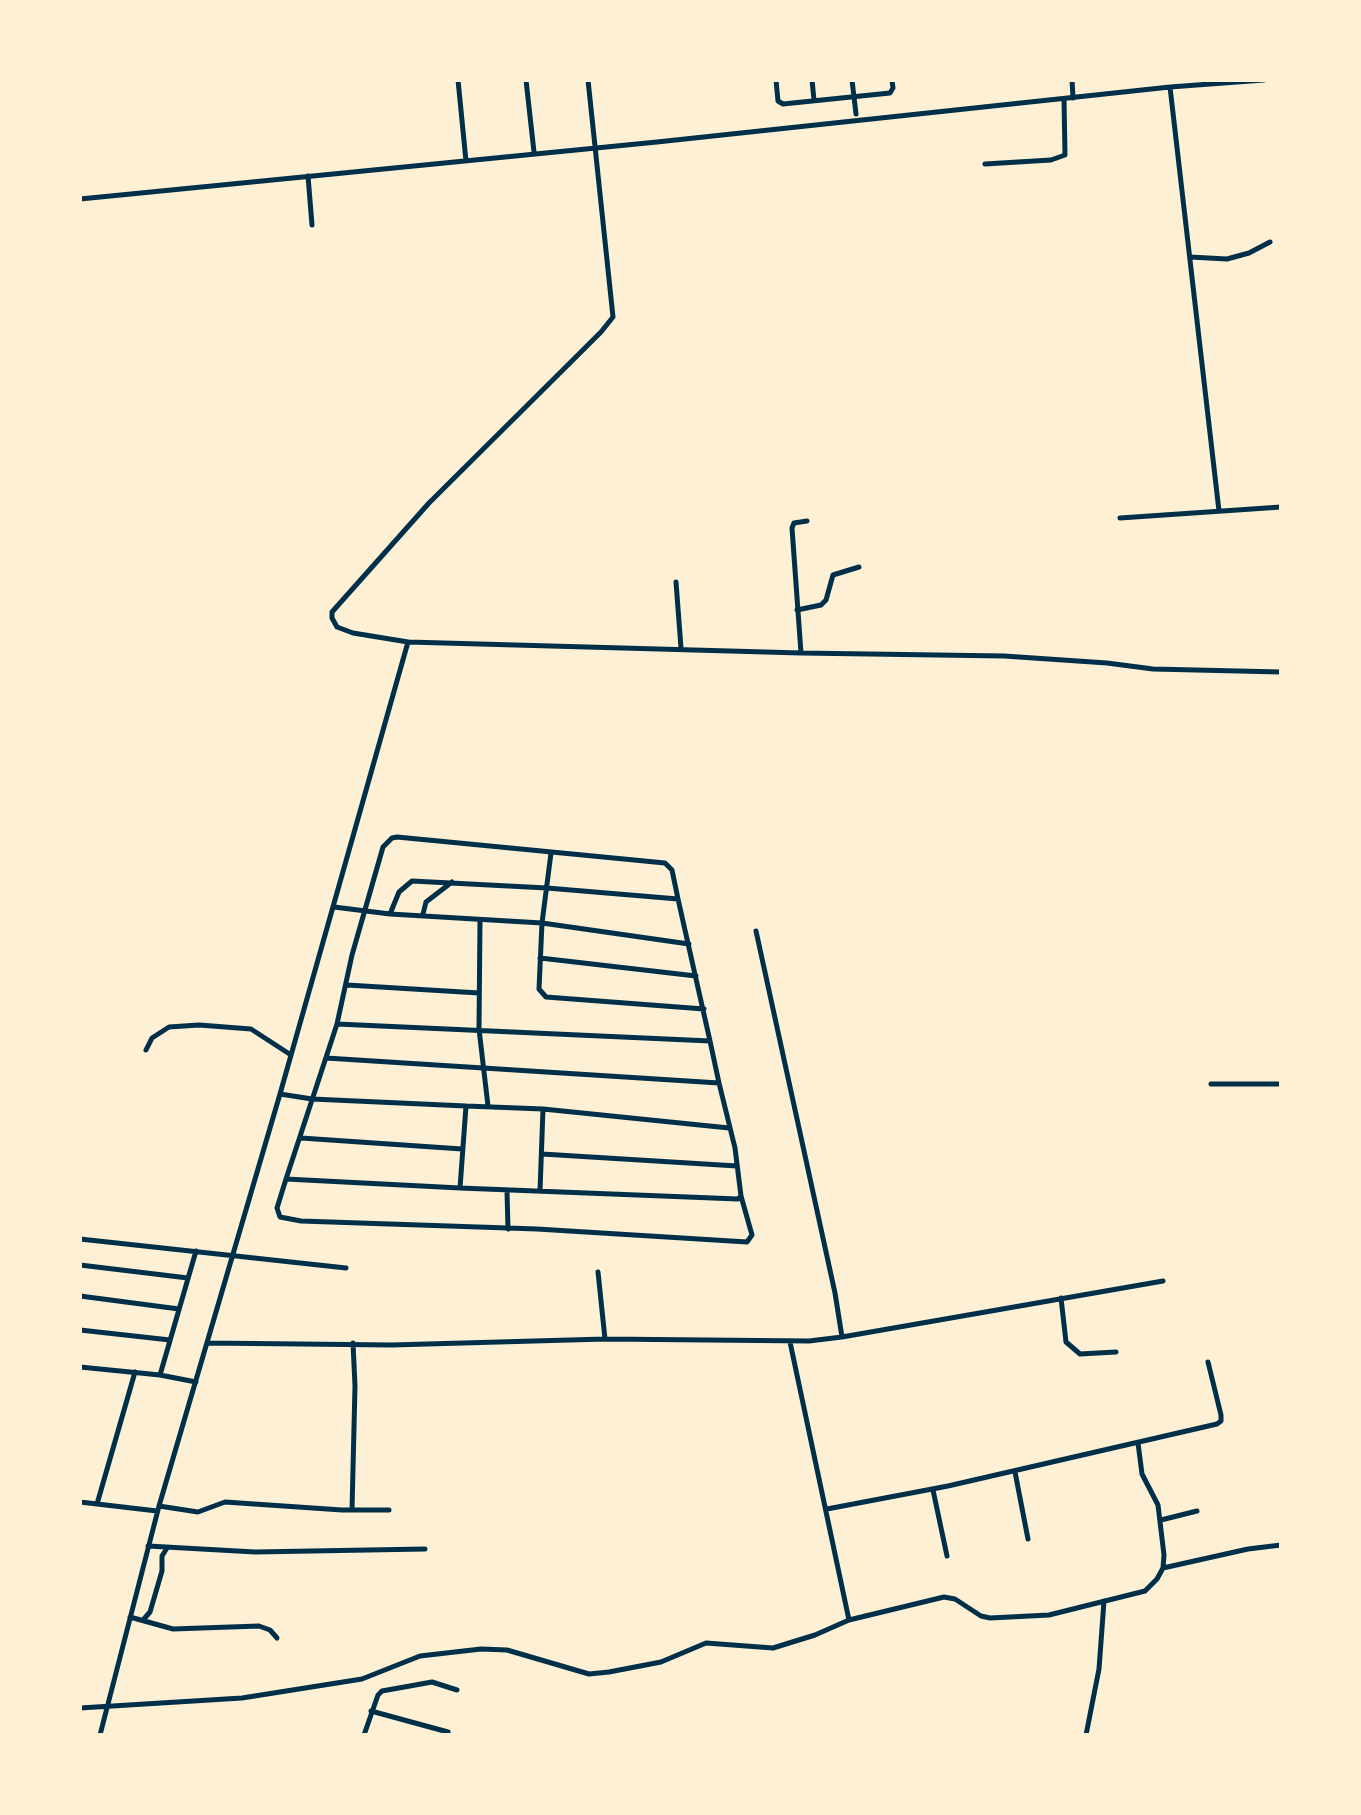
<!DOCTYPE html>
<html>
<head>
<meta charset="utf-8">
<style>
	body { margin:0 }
	#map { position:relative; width:1361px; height:1815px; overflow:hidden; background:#fdf0d5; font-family:Barlow,sans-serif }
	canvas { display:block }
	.frame { position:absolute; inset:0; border:82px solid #fdf0d5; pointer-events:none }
</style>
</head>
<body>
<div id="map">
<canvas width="1361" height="1815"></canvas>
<div class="frame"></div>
</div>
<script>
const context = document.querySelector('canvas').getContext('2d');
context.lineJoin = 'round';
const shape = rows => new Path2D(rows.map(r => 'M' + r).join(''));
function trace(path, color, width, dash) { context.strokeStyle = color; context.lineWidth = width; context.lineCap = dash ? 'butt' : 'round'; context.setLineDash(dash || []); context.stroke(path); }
trace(shape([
	[458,80,466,161],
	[526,80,534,152],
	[776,80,778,101,783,104,890,93,893,88,892,80],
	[812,80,814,100],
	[852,80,856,114],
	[1072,80,1073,98],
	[1170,87,1219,511],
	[985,164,1051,160,1065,155,1064,99],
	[308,176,312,225],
	[80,199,657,142,1170,87,1264,80],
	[1190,257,1227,259,1249,253,1270,242],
	[1120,518,1281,507],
	[676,582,681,648],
	[797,610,821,605,826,600,833,575,859,567],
	[408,642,801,653,1004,656,1107,663,1153,669,1281,672],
	[801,653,792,528,794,523,807,521],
	[334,907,390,914,542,923,551,853],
	[390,914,399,892,412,881,547,888,678,899,710,1041],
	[423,914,426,902,452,882],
	[480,920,479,1029,488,1106],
	[756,931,835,1293,842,1337],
	[689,944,542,923,539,989,546,997,704,1009],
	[540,958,696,976],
	[347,985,479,993],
	[146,1050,152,1038,169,1027,199,1025,251,1029,291,1055],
	[326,1058,719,1083,710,1041,337,1024],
	[1211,1084,1281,1084],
	[280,1094,312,1099,466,1106,460,1188,286,1179,277,1208,280,1217,301,1221,537,1229,747,1242,752,1235,741,1196],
	[466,1106,543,1109,729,1128],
	[301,1138,462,1149],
	[542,1154,737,1166],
	[286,1179,337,1024,352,955,383,847,392,838,397,837,665,863,672,870,678,899],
	[460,1188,738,1199,741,1196,735,1148,719,1083],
	[507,1191,508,1229],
	[540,1191,543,1109],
	[80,1239,346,1268],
	[80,1265,188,1278],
	[598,1272,605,1339],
	[80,1296,179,1309],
	[1061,1298,1066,1342,1080,1354,1116,1352],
	[80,1330,170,1340],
	[207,1343,392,1345,605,1339,809,1341,842,1337,1163,1281],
	[80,1367,160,1375,196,1382],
	[160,1375,196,1251],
	[1015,1472,1028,1539],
	[933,1490,947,1556],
	[80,1502,157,1511],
	[97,1504,135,1372],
	[159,1506,198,1512,225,1502,342,1510,389,1510],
	[827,1509,948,1486,1217,1424,1221,1421,1221,1415,1208,1362],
	[352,1510,355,1386,353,1343],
	[1161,1520,1197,1511],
	[148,1546,255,1552,425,1549],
	[1163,1568,1248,1549,1281,1545],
	[130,1617,173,1629,259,1626,270,1630,277,1638],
	[143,1620,150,1612,162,1571,162,1556,167,1548],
	[849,1620,944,1597,955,1599,981,1616,990,1618,1049,1615,1145,1591,1157,1579,1163,1568,1164,1555,1158,1505,1142,1474,1138,1443],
	[80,1708,242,1698,362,1679,420,1656,481,1649,507,1650,589,1674,609,1672,661,1662,706,1643,773,1648,815,1635,849,1620,790,1342],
	[371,1711,448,1732],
	[100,1735,159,1506,280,1094,408,642,353,633,337,627,332,618,332,612,429,503,601,332,613,317,588,80],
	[364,1735,378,1695,382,1691,432,1682,457,1690],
	[1086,1735,1099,1669,1104,1601]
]), '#003049', 5);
</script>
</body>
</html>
